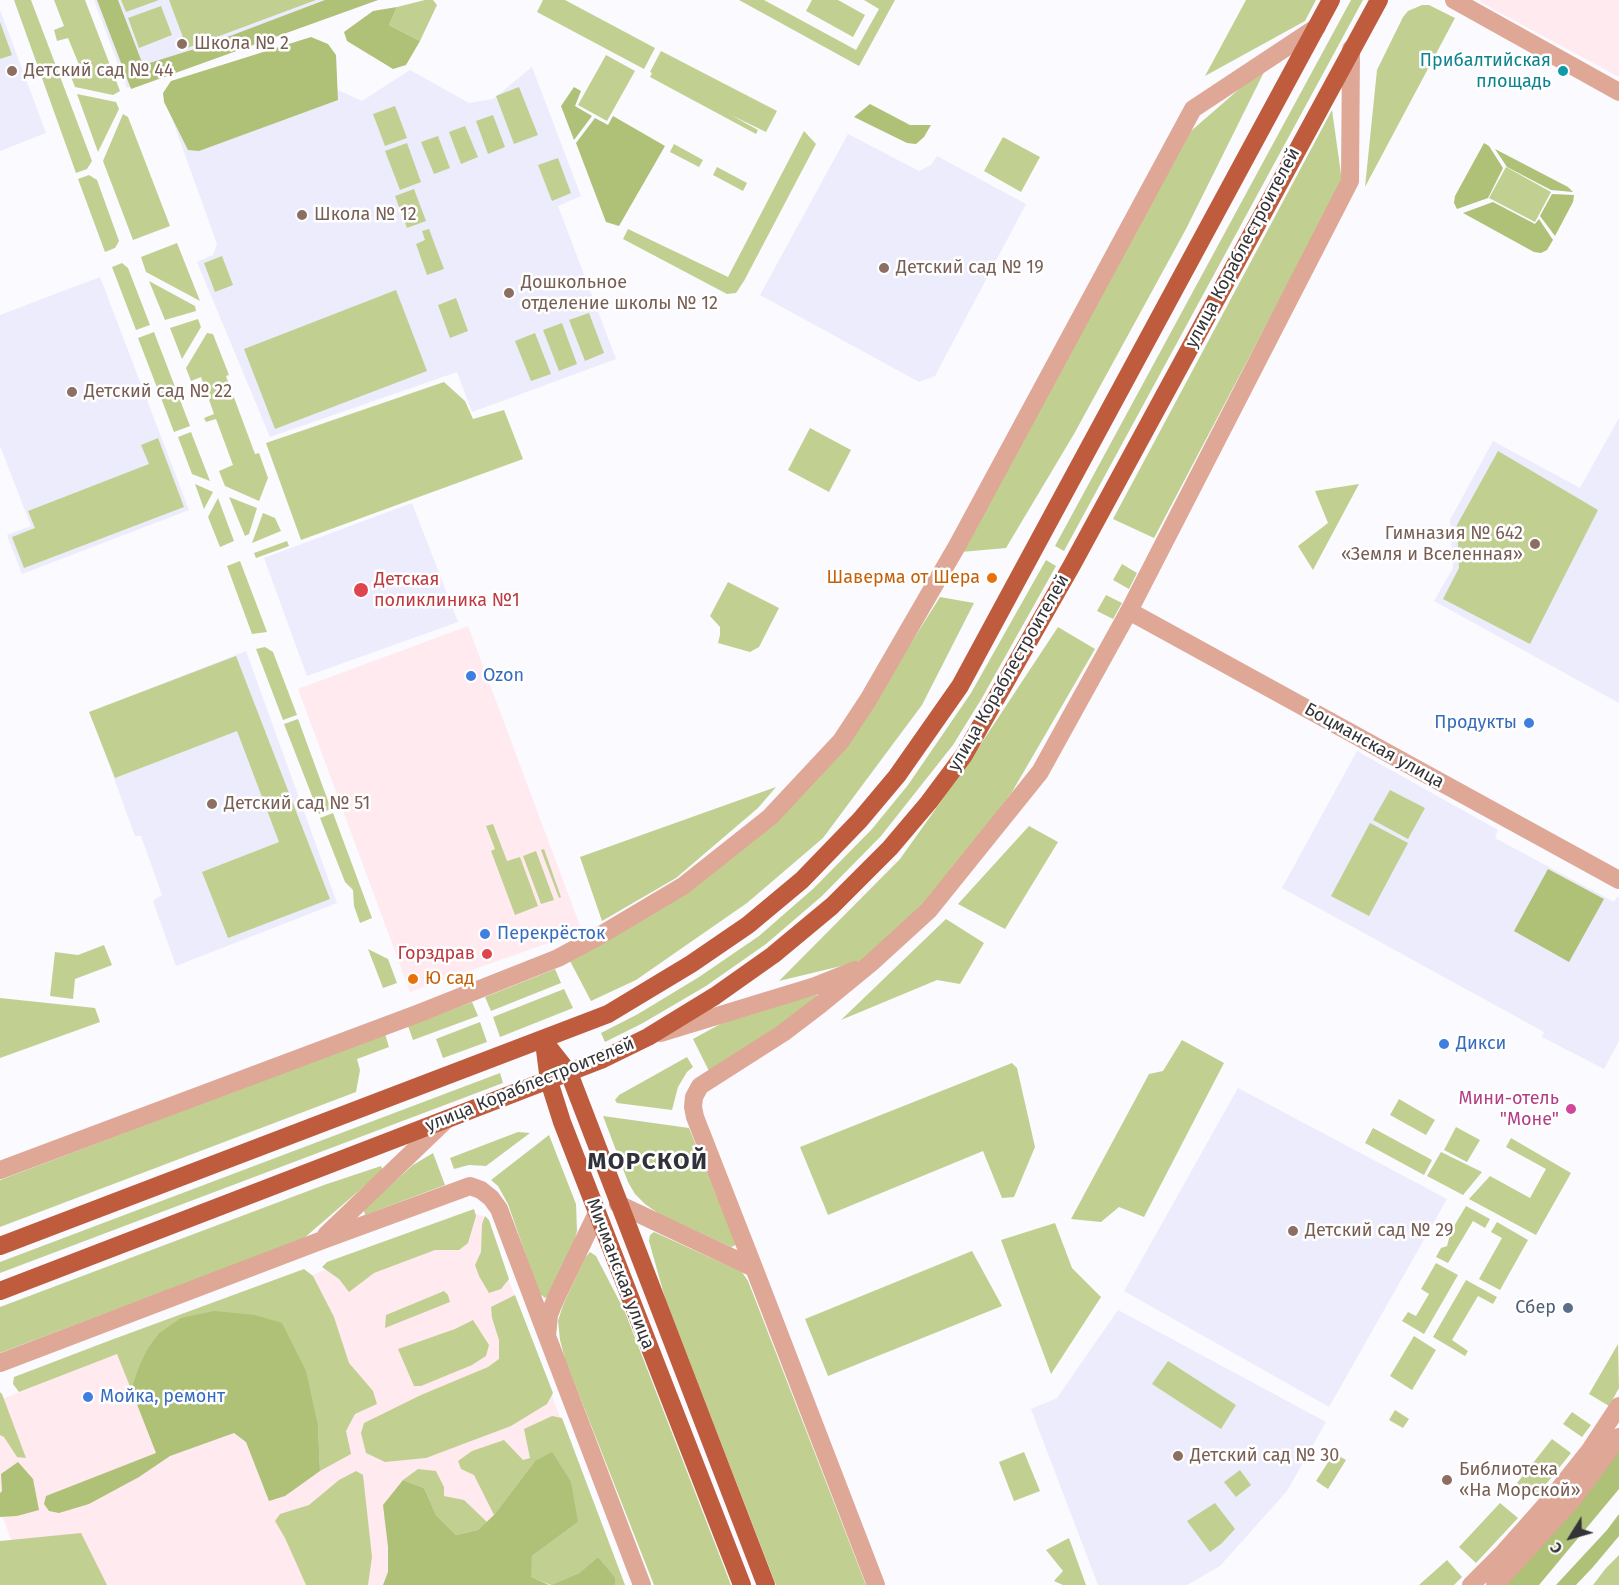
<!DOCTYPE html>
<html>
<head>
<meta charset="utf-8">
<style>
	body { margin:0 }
	#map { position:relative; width:1619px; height:1585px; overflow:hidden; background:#fafaff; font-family:"Fira Sans",sans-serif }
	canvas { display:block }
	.north { position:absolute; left:1541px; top:1507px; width:60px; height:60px; -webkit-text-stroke:4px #fff; paint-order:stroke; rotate:233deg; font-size:16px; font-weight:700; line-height:24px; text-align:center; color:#343438 }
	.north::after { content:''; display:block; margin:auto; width:21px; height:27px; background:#343438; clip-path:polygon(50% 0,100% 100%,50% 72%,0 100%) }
</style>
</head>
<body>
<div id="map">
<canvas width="1619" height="1585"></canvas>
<div class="north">С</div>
</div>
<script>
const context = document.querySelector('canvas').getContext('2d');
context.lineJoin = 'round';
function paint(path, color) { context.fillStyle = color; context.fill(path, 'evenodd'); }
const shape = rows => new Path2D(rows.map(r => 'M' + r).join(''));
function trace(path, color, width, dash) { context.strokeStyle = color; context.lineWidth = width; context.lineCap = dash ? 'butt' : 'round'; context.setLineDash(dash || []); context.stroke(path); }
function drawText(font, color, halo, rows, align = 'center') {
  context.font = font + ' "Fira Sans",sans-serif'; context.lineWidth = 5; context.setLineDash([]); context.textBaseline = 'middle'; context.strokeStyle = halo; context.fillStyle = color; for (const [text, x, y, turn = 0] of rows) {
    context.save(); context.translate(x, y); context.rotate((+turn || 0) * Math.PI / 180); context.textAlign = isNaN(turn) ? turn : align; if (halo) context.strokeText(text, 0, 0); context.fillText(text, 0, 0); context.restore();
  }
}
paint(shape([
	[1481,0,1619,0,1619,77,1480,2],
	[468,626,582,931,410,992,298,689],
	[470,1212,485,1217,623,1585,28,1585,0,1510,0,1400]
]), '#ffeaf0');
paint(shape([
	[94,0,379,0,127,88],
	[0,10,46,133,0,151],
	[322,49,338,90,362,101,410,70,469,103,493,99,532,67,581,196,558,206,616,359,472,412,457,372,270,437,197,262,213,255,217,244,166,102],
	[848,134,919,171,931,165,937,156,1026,204,935,376,919,382,760,295],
	[100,277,189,510,22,574,7,535,31,526,0,446,0,315],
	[1619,418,1619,703,1434,601,1453,568,1450,520,1493,441,1580,488],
	[412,503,458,622,307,676,264,558],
	[246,651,337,903,176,966,153,901,162,895,141,836,135,836,90,712],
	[1357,751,1498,830,1495,838,1614,902,1617,897,1619,898,1619,1041,1604,1069,1542,1037,1544,1032,1282,888],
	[1238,1088,1447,1199,1329,1407,1124,1291],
	[1118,1310,1326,1422,1287,1491,1220,1566,1187,1585,1098,1585,1031,1409,1057,1398]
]), '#ececfc');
paint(shape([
	[14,0,31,0,92,161,87,169,76,173],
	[54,0,85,0,120,91,113,95,75,87,69,72,80,67,68,38,57,41,54,30,64,26],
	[121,0,159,0,126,12],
	[169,0,316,0,187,48],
	[425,0,433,0,437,5,420,41,389,25,397,7],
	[543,0,565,0,655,48,644,69,537,12],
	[739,0,764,0,856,50,879,9,864,0,895,0,859,66],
	[812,0,838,0,865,15,853,37,806,11],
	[1246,0,1316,0,1305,21,1205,76],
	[1351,0,1363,0,1064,551,1055,546],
	[1422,5,1429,5,1455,18,1365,187,1377,70,1403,17,1408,11],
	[161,6,172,35,139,48,128,18],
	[0,22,12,55,0,59],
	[661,51,777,111,766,132,731,115,758,130,756,134,650,77,652,73,650,72],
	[606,55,635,71,607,121,578,105],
	[1268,64,1186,229,1074,434,1006,548,961,552,1191,131],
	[519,87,538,135,514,144,496,96],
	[77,94,116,102,119,109,98,152],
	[395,106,407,138,385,146,373,114],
	[1332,110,1342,181,1154,538,1113,519],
	[123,114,128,117,170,226,133,240,103,161],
	[493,115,505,147,488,154,476,121],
	[465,126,478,157,461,164,449,132],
	[804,131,816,144,744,281,736,293,727,294,623,239,628,229,728,277],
	[438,136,450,168,434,174,421,142],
	[1003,137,1040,157,1021,192,984,171],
	[407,143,421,182,400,190,385,151],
	[674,144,703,160,699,167,670,152],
	[558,158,571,193,552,201,538,165],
	[717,167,747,183,743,191,713,175],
	[1506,167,1551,192,1535,222,1489,198],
	[89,175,97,180,119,241,115,248,105,252,78,179],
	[414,189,426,221,407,228,395,196],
	[429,229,444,269,427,275,416,244,425,240,422,231],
	[177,243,200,301,146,272,141,257],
	[222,256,233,285,215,292,204,263],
	[122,263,128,268,150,325,136,330,112,267],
	[149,281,195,306,196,311,165,320],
	[396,290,427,371,275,429,244,349],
	[456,298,468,331,450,338,438,305],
	[589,313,604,353,585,361,569,320],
	[198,319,201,327,182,359,170,328],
	[562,323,577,364,559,371,543,330],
	[154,332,190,426,174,432,138,338],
	[207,333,213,334,229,375,226,376,255,454,259,453,268,478,259,501,225,486,219,471,233,465,216,419,206,422,204,418,214,414,201,377,191,381,186,368],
	[535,333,551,374,531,381,515,341],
	[444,382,465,401,473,419,504,410,523,459,301,540,266,443],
	[810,428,851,450,829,492,788,470],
	[191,432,210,481,192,474,178,437],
	[158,438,184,507,24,568,12,537,35,528,28,511,149,464,141,445],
	[1498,451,1598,510,1530,644,1443,599,1459,568,1457,525],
	[195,484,213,492,204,509],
	[1359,484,1313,570,1298,546,1328,523,1315,491],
	[229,497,257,508,249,534,245,536],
	[218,498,234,541,220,547,208,517],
	[263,513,275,518,281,531,252,543],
	[287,541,289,546,256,558,254,553],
	[1046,560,1056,566,982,698,953,745,881,836,822,896,766,944,706,986,643,1023,605,1042,601,1033,638,1014,699,977,759,936,814,888,872,829,908,785,971,693],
	[240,561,267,632,252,634,227,566],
	[1122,564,1137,573,1129,589,1113,580],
	[728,582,779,608,759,647,750,652,718,643,720,635,720,627,710,616],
	[1106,595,1122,603,1113,619,1097,611],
	[940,597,974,603,922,705,823,838,747,903,636,980,591,1001,570,961,652,913,851,738],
	[1058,627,1095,649,1012,792,942,885,866,960,779,981,900,859,967,765],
	[265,647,273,652,297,715,283,720,256,649],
	[236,656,330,899,228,938,202,872,279,842,237,731,115,778,89,712],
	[298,719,331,809,319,814,284,724],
	[776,787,758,808,676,878,602,921,580,857],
	[1390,790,1425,808,1408,839,1373,820],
	[333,813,372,918,360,923,354,906,353,890,345,882,320,818],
	[1370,823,1408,843,1369,916,1331,896],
	[493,824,507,861,520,857,538,906,515,915,491,851,495,849,486,826],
	[1029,826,1058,842,1005,929,958,904],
	[544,849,561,897,559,898,541,850],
	[536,851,554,900,541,904,523,856],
	[946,919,984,943,960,984,937,980,841,1020],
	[104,945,112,965,75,979,73,999,50,996,55,952,78,955],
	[368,949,388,959,397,983,383,988],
	[555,969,561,983,491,1011,485,997],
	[564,989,573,1008,500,1037,493,1017],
	[816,995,818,996,777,1027,709,1071,693,1039,733,1017],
	[0,998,95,1008,100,1022,0,1058],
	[472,1002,478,1016,413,1040,408,1026],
	[480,1022,487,1042,443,1058,436,1039],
	[385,1034,389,1047,357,1059,360,1070,356,1092,0,1227,0,1180],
	[1182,1040,1224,1063,1144,1217,1119,1207,1101,1222,1071,1219,1149,1074,1163,1071],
	[687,1057,693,1067,687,1072,678,1087,672,1110,617,1103,615,1100,619,1095],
	[1012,1063,1017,1068,1035,1147,1014,1197,1002,1198,983,1151,828,1215,800,1147],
	[500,1073,503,1083,0,1273,0,1262],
	[1399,1099,1435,1120,1426,1135,1390,1115],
	[603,1116,689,1128,736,1244,734,1246,731,1247,659,1214,645,1204,635,1194,628,1182],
	[1456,1127,1480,1140,1467,1162,1444,1150],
	[1373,1128,1432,1160,1424,1175,1365,1143],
	[518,1132,530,1133,486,1166,469,1165,454,1169,450,1158],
	[549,1135,576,1204,577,1231,574,1243,548,1296,545,1298,539,1293,508,1204,498,1186,491,1180],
	[1511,1138,1571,1173,1536,1235,1469,1199,1490,1176,1530,1198,1546,1169,1506,1147],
	[1441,1152,1482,1172,1463,1195,1427,1176],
	[433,1153,445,1185,365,1215,364,1211,366,1207,413,1165],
	[381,1166,383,1170,303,1239,0,1353,0,1307,324,1185],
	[1466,1206,1490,1219,1485,1228,1473,1221,1448,1263,1436,1257,1441,1248,1447,1246,1451,1231],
	[474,1209,476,1216,468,1243,459,1250,435,1250,374,1273,349,1292,339,1279,322,1267,327,1262],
	[485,1216,489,1220,509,1279,501,1289,489,1293,479,1276,475,1265,481,1252,482,1224],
	[1497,1222,1528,1240,1500,1290,1479,1279,1502,1238,1491,1232],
	[1055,1223,1072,1268,1101,1297,1051,1374,1001,1240],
	[654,1232,742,1272,748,1281,866,1585,776,1585,665,1298,649,1241,650,1235],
	[972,1251,1002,1306,828,1376,805,1319],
	[590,1252,596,1256,625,1312,731,1585,654,1585,565,1359,560,1340,558,1321,563,1305,585,1258],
	[1436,1263,1458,1275,1424,1334,1402,1321,1408,1312,1416,1316,1429,1294,1421,1289],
	[304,1269,313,1276,334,1317,349,1363,373,1391,377,1404,355,1414,346,1431,351,1454,320,1471,318,1426,158,1334,147,1349,131,1389,117,1354,19,1392,13,1384,14,1377,111,1340],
	[1466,1280,1497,1297,1493,1304,1478,1296,1452,1340,1468,1351,1465,1356,1433,1337],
	[444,1291,448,1295,450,1302,385,1328,386,1315],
	[515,1295,553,1393,547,1404,511,1426,426,1458,385,1462,366,1453,361,1433,364,1423,421,1395,488,1367,499,1359,499,1340,492,1318,491,1307],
	[473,1320,489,1345,486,1356,472,1365,421,1386,414,1386,398,1349,455,1329],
	[1414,1336,1436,1350,1412,1390,1390,1376],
	[1618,1344,1619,1388,1609,1406,1589,1394],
	[1168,1361,1236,1405,1221,1429,1152,1384],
	[0,1392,2,1394,26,1458,17,1457,4,1437,0,1435],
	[1395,1410,1409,1419,1403,1428,1389,1420],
	[1572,1412,1591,1425,1582,1437,1563,1424],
	[552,1416,562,1418,625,1585,615,1585,615,1577,598,1557,579,1573,551,1585,530,1577,532,1556,578,1522,535,1461,494,1515,474,1475,461,1469,458,1461,472,1451,504,1440,523,1460,530,1458,524,1429],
	[1552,1439,1571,1453,1535,1498,1517,1483],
	[1024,1452,1040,1491,1014,1501,999,1462],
	[1334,1453,1346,1460,1328,1489,1316,1481],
	[418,1469,436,1471,444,1487,444,1496,464,1500,487,1522,478,1530,456,1535,436,1515,424,1488,403,1480],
	[1240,1470,1251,1485,1236,1497,1224,1482],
	[356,1471,363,1475,372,1557,368,1585,306,1585,285,1538,275,1521,280,1514,309,1505,339,1480],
	[1215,1503,1235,1529,1221,1544,1210,1552,1187,1521],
	[1500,1503,1518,1518,1476,1563,1459,1547],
	[81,1533,107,1585,0,1585,0,1541],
	[1069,1538,1086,1585,1087,1585,1063,1585,1054,1581,1063,1571,1046,1550],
	[1619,1555,1619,1585,1593,1585,1606,1568],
	[1447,1560,1462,1577,1454,1585,1419,1585]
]), '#c1d091');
paint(shape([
	[97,0,118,0,143,65,201,47,325,0,378,0,131,89],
	[397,7,389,25,420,41,406,65,393,69,347,41,344,32,373,11],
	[311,37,328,44,336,55,338,100,199,151,188,150,164,102,163,93,171,81],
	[574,87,581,91,575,106,592,116,574,140,561,106],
	[870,104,910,125,931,125,924,137,916,144,907,143,854,117],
	[613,116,665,146,619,226,606,222,576,143,595,118,608,125],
	[1484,143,1489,146,1503,168,1488,198,1457,209,1454,203,1455,196],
	[1495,149,1568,187,1573,192,1551,190,1507,167],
	[1552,194,1574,195,1573,202,1555,236,1540,216],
	[1493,202,1535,224,1539,219,1553,240,1547,250,1541,253,1534,252,1463,213],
	[1548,869,1604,899,1569,962,1514,931],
	[214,1311,255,1315,282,1323,306,1371,318,1426,320,1471,285,1496,269,1501,246,1442,234,1433,170,1456,139,1477,89,1504,59,1513,49,1511,44,1504,46,1496,156,1453,131,1389,139,1367,147,1349,158,1334,181,1318],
	[1619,1446,1619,1489,1539,1585,1506,1585],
	[552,1452,571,1482,578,1522,532,1556,531,1577,549,1585,383,1585,388,1572,388,1547,383,1505,403,1480,424,1488,436,1515,456,1535,478,1530,494,1515,535,1461],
	[18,1462,33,1479,39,1510,17,1516,0,1517,0,1493,2,1491,1,1474],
	[1619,1514,1619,1536,1593,1567,1576,1585,1556,1585,1607,1530],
	[598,1557,615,1577,615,1585,551,1585,579,1573]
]), '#afc077');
trace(shape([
	[1454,0,1619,92],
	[1129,611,1619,880],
	[661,1033,815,986,855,970],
	[0,1170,417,1014,558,958,599,936,683,886,770,817,841,741,868,700,957,546,1193,109,1317,27],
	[618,1204,754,1268,876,1585],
	[597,1213,555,1300,549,1315,547,1336,642,1585],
	[326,1235,447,1119],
	[754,1268,695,1117,693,1107,694,1097,700,1086,783,1033,821,1004,871,963,929,910,1040,772,1129,611,1350,181,1351,49],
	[0,1363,320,1241,470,1186,481,1190,491,1198,499,1209,547,1336],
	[1471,1585,1504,1552,1551,1499,1590,1450,1619,1406],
	[1495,1585,1572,1500,1619,1437]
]), '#dfa796', 18);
trace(shape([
	[543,1040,569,1073,766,1585],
	[544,1042,549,1081,562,1122,742,1585],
	[0,1246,608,1014,691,964,748,925,802,880,860,820,897,776,960,686,1331,0],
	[0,1291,603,1059,648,1037,715,996,773,955,832,906,890,848,929,802,964,755,1072,565,1379,0]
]), '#bf5c3e', 18);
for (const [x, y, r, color] of [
	[182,44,6,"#8d6e63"],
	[12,71,6,"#8d6e63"],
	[1563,71,6,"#0f9aa8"],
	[302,215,6,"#8d6e63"],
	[884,268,6,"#8d6e63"],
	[509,293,6,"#8d6e63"],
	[72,392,6,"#8d6e63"],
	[1535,544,6,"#8d6e63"],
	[992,578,6,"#e8710a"],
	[361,590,8,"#e0444e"],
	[471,676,6,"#3f7fe0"],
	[1529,723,6,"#3f7fe0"],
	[212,804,6,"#8d6e63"],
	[485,934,6,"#3f7fe0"],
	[487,954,6,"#e0444e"],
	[413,979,6,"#e8710a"],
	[1444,1044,6,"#3f7fe0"],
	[1571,1109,6,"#d1479c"],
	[1293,1231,6,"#8d6e63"],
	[1568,1308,6,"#5c6f8a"],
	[88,1397,6,"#3f7fe0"],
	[1178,1456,6,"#8d6e63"],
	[1447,1480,6,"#8d6e63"]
]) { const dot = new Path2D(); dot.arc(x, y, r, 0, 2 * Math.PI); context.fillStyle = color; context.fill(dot); trace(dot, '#fff', 2); }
drawText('18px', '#785e54', '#fff', [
	["Школа № 2",194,44],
	["Детский сад № 44",24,71],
	["Школа № 12",314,215],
	["Детский сад № 19",896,268],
	["Дошкольное",521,283],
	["отделение школы № 12",521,304],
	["Детский сад № 22",84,392],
	["Гимназия № 642",1523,534,"right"],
	["«Земля и Вселенная»",1523,555,"right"],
	["Детский сад № 51",224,804],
	["Детский сад № 29",1305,1231],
	["Детский сад № 30",1190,1456],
	["Библиотека",1459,1470],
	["«На Морской»",1459,1491]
], 'left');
drawText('18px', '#0d838f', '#fff', [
	["Прибалтийская",1551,61],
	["площадь",1551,82]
], 'right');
drawText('18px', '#343438', '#fff', [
	["улица Кораблестроителей",1243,248,-62],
	["улица Кораблестроителей",1009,673,-60],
	["Боцманская улица",1374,746,29],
	["улица Кораблестроителей",530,1085,-22],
	["Мичманская улица",620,1274,69]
]);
drawText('18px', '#c56008', '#fff', [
	["Шаверма от Шера",980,578],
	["Ю сад",425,979,"left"]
], 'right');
drawText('18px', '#be3a42', '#fff', [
	["Детская",374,580],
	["поликлиника №1",374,601],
	["Горздрав",475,954,"right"]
], 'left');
drawText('18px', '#366cbe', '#fff', [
	["Ozon",483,676],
	["Продукты",1517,723,"right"],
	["Перекрёсток",497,934],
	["Дикси",1456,1044],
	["Мойка, ремонт",100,1397]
], 'left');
drawText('18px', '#b23c85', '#fff', [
	["Мини-отель",1559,1099],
	["\"Моне\"",1559,1120]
], 'right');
drawText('18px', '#4e5e75', '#fff', [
	["Сбер",1556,1308]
], 'right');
context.letterSpacing = '1.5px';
drawText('bold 24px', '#31313a', '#fff', [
	["МОРСКОЙ",648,1162]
]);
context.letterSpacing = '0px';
</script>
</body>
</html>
